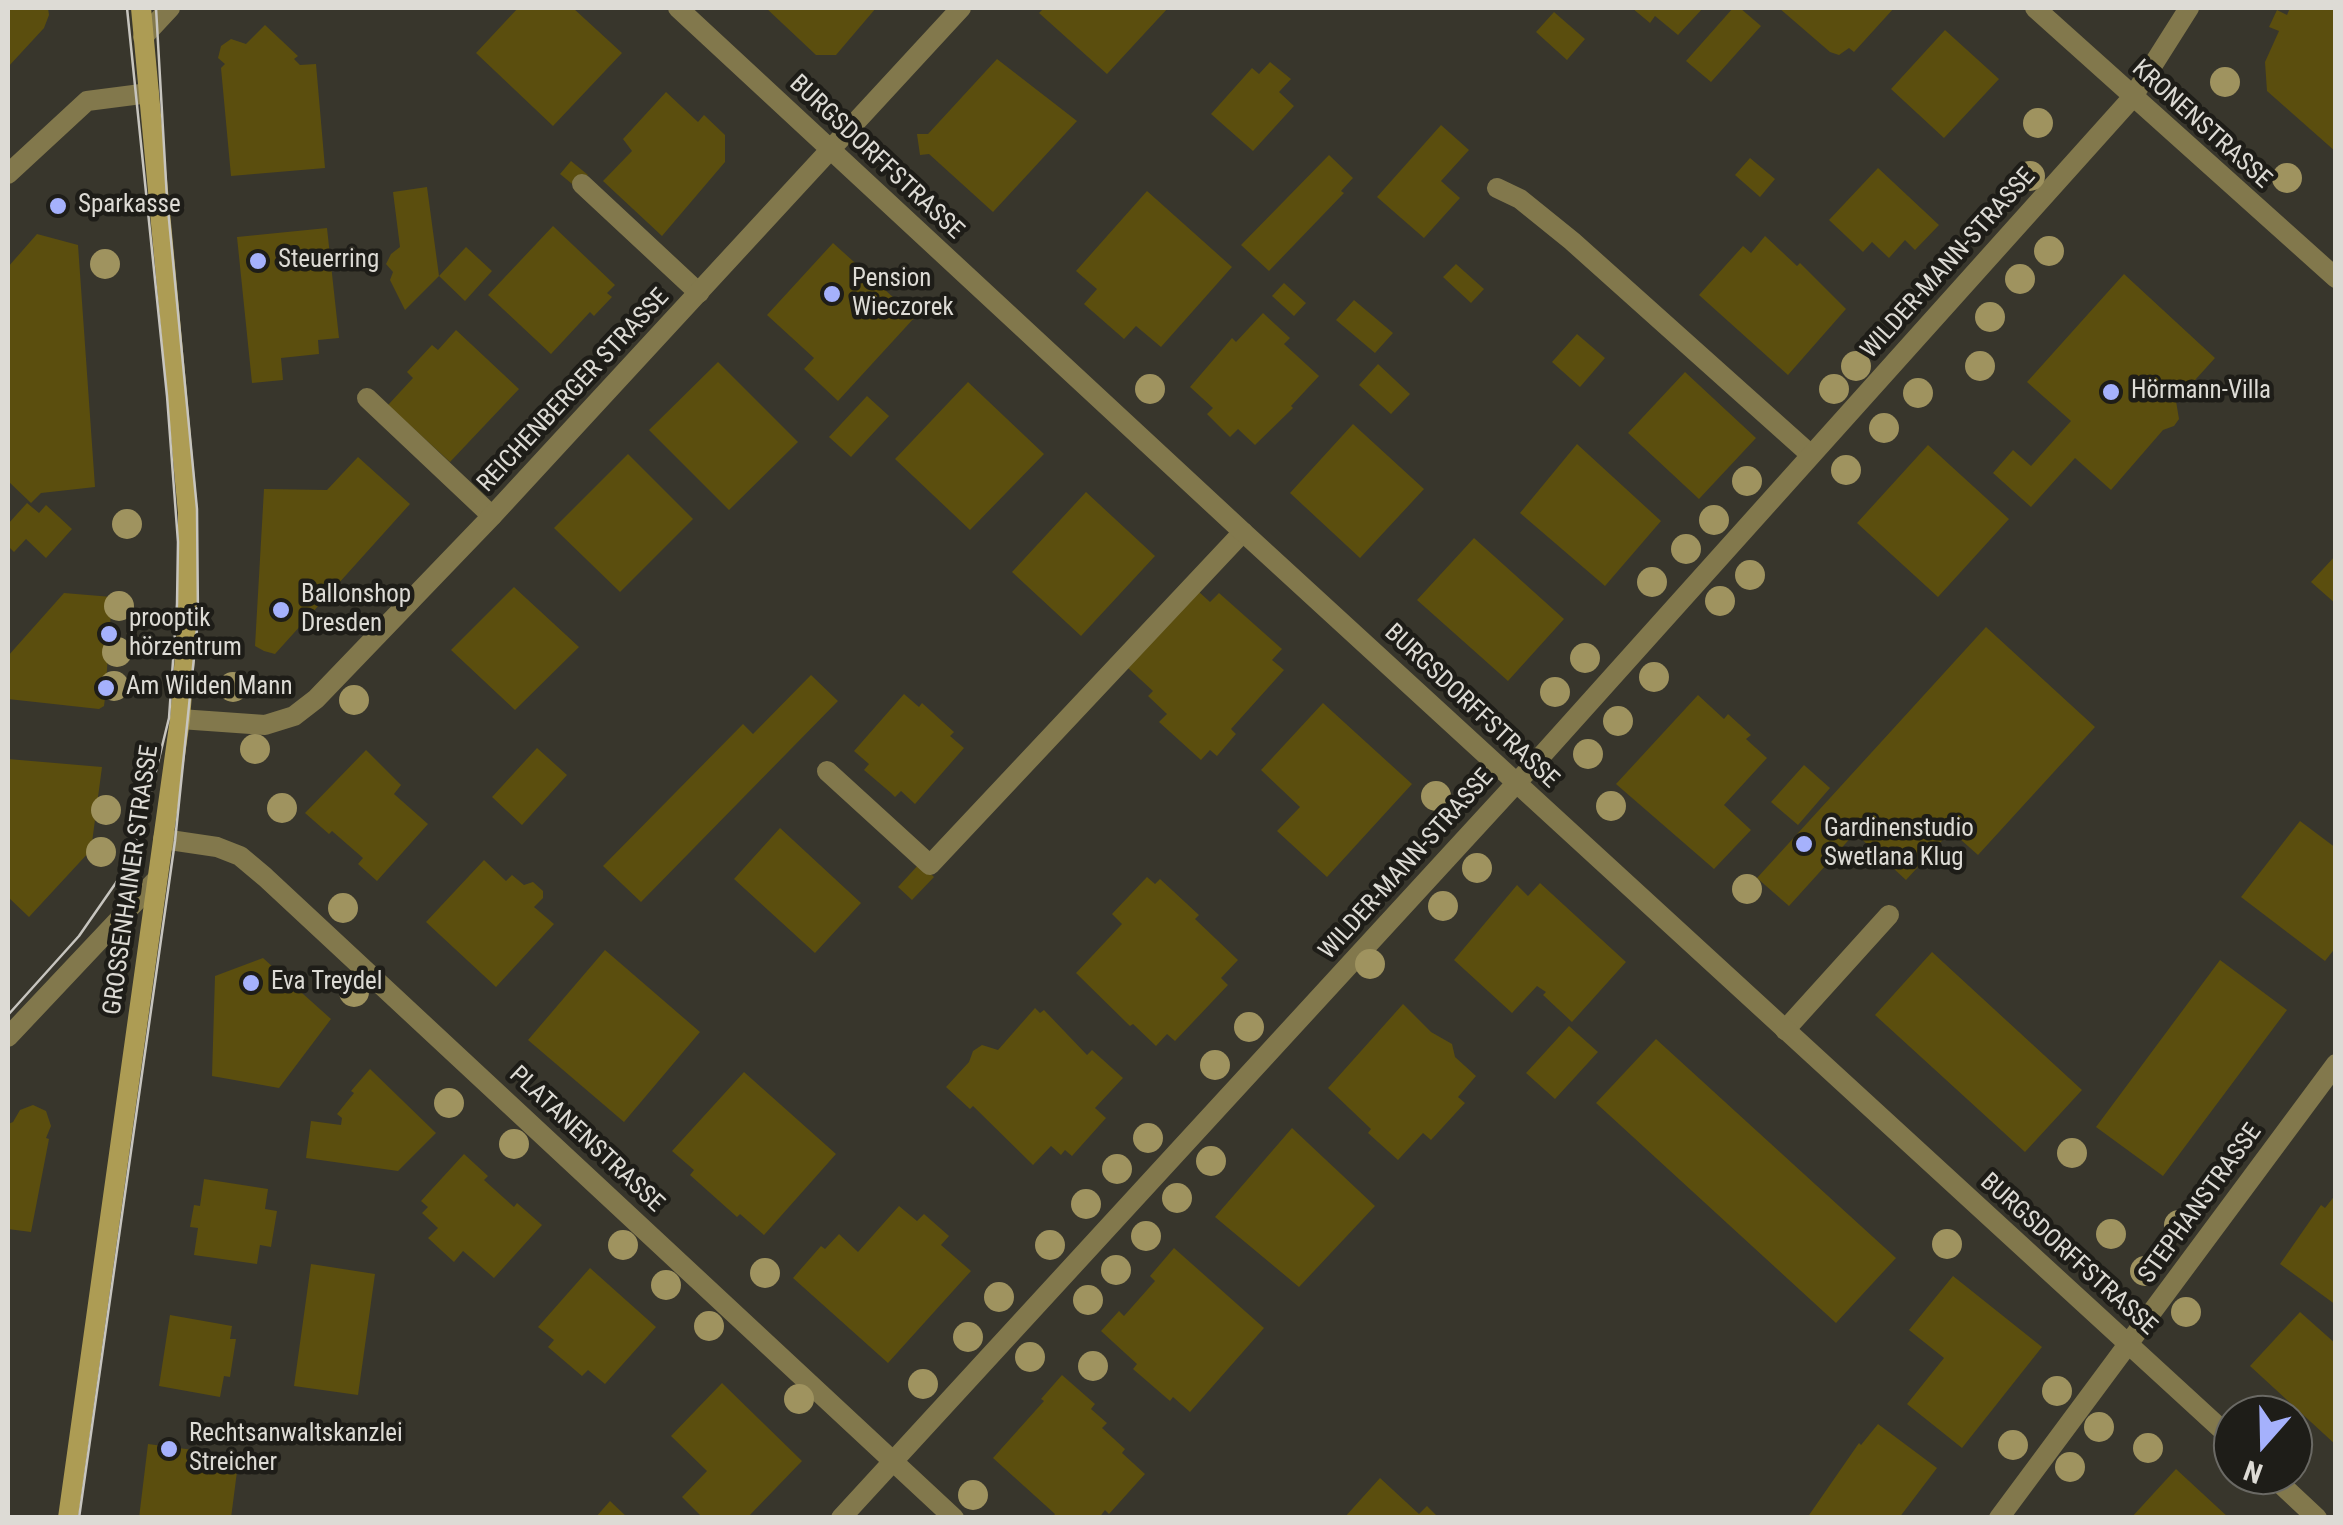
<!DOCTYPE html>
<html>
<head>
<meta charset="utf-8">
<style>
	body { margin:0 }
	#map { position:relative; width:2343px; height:1525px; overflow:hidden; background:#38362c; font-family:"Roboto Condensed",sans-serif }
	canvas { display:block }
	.frame { position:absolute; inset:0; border:10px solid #dddbd5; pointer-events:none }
	.north { position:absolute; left:2213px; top:1395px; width:100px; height:100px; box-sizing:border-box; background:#1e1d18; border:2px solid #6a6964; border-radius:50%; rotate:200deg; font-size:28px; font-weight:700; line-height:40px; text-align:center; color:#dddbd5 }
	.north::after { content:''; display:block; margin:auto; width:35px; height:45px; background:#a5b1fc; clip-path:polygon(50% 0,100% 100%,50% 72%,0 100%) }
</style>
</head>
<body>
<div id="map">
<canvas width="2343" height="1525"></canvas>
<div class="frame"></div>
<div class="north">N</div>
</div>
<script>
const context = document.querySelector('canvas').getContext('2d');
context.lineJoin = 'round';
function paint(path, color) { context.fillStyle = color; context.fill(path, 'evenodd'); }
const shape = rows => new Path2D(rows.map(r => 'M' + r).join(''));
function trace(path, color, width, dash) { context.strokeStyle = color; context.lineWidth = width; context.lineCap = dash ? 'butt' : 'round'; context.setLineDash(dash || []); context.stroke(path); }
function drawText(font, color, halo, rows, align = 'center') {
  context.font = font + ' "Roboto Condensed",sans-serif'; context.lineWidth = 9; context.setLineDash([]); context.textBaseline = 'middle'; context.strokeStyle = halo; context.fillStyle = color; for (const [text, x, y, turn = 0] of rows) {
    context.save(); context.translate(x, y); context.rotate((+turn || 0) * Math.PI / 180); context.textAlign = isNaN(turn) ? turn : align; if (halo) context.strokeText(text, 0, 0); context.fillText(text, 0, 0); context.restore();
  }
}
paint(shape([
	[8,8,48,8,49,15,44,28,8,67],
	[518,8,573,8,622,53,553,126,476,53],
	[766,8,876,8,836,55,816,55],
	[1044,8,1168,8,1107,74,1039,13],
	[1632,8,1703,8,1678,35,1655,16,1650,23],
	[1733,8,1740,8,1761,26,1711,82,1686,61],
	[1779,8,1894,8,1854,52,1849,48,1839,55,1830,52],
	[2290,8,2336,8,2336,152,2267,91,2265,62,2279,31,2269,27,2277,10,2287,15],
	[1554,12,1585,39,1567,60,1536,32],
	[265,25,298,56,294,59,300,65,316,64,325,168,231,176,221,68,225,64,218,58,221,46,231,39,246,44],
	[1945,30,1999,79,1944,138,1891,89],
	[997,59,1077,121,993,212,929,154,920,155,917,134,928,134],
	[1270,62,1291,79,1279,92,1294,106,1253,151,1211,114,1252,68,1259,74],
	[666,92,698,122,704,115,725,135,725,162,662,236,603,181,632,151,623,139],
	[1441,125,1469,150,1441,181,1460,198,1424,238,1377,197],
	[1329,155,1353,178,1341,191,1344,193,1269,271,1241,245],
	[1750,158,1775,179,1760,197,1735,175],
	[571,161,588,175,577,188,560,174],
	[1878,168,1939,225,1915,250,1905,240,1889,258,1872,242,1863,252,1829,220],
	[427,187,439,276,405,310,390,280,393,272,386,264,391,254,400,247,393,192],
	[1147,191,1232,267,1161,347,1136,326,1124,339,1084,304,1097,289,1076,271],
	[553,226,615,285,607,293,612,297,594,316,590,312,551,354,488,295],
	[327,228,339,338,318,340,319,354,281,358,283,380,252,383,237,237],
	[37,234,78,245,95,487,41,493,31,503,8,481,8,267],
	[1765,236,1797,266,1800,263,1846,309,1788,375,1699,295,1743,246,1751,253],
	[833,243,915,317,838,401,804,369,814,358,767,315],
	[466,247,492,271,465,301,439,276],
	[1456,264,1484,289,1471,303,1443,277],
	[2124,274,2215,358,2176,401,2179,419,2174,426,2163,430,2111,490,2075,458,2031,507,1993,473,2013,450,2031,466,2071,421,2027,382],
	[1284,283,1306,303,1294,316,1272,296],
	[1354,300,1393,333,1375,353,1336,320],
	[1263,313,1290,338,1284,344,1319,376,1291,406,1293,408,1255,445,1238,429,1230,437,1207,414,1213,408,1190,387,1232,338,1236,342],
	[456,330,519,389,450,462,388,405,413,378,407,372,432,345,438,350],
	[1577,334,1605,358,1580,387,1552,362],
	[718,362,798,442,729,510,649,430],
	[1378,364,1410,394,1391,414,1359,385],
	[1685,372,1756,438,1699,499,1628,433],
	[968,382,1044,454,970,530,895,459],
	[867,396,889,416,851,457,829,437],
	[1353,424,1424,489,1360,558,1290,493],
	[1577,444,1661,521,1605,586,1520,513],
	[1928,445,2009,519,1938,597,1857,523],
	[628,454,693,519,620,592,554,528],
	[358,457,410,504,275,654,264,651,255,646,264,489,327,490],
	[1086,492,1155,556,1081,636,1012,572],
	[27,503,39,513,46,505,72,529,46,558,26,539,14,552,8,546,8,524],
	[1474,538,1564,619,1508,681,1417,600],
	[2336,555,2336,604,2311,582],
	[514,587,579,647,515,710,451,650],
	[1198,591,1210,602,1219,593,1282,649,1272,660,1284,670,1231,729,1236,734,1217,756,1210,750,1201,760,1159,722,1167,714,1148,696,1153,691,1128,668],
	[64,593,112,597,105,698,104,706,99,709,8,699,8,656],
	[1986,627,2095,727,1978,855,1951,831,1906,880,1855,833,1789,906,1757,878],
	[811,675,838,701,641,902,603,866,743,724,753,734],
	[904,694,919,707,922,703,954,732,950,736,964,748,915,804,901,791,895,797,891,793,864,770,869,764,854,751],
	[1698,695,1724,719,1728,714,1751,735,1746,739,1767,758,1724,805,1751,830,1714,869,1616,784],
	[1323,703,1412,784,1327,877,1277,831,1300,807,1261,770],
	[537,748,567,775,522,825,492,797],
	[366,750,401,785,394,794,428,824,377,881,358,864,363,858,332,831,329,834,305,813],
	[8,759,102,767,91,850,29,917,8,897],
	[1804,765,1830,788,1798,825,1771,802],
	[2300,821,2336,848,2336,947,2325,961,2241,897],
	[780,828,861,903,815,953,734,879],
	[484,860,506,881,512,875,524,885,533,882,543,891,543,898,534,907,554,924,496,987,426,922],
	[920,863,934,877,912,900,898,887],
	[1147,877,1155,884,1160,879,1199,915,1195,919,1238,960,1221,978,1228,985,1175,1041,1167,1034,1156,1046,1133,1024,1130,1026,1076,973,1122,924,1112,914],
	[1540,883,1626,962,1572,1022,1543,995,1546,992,1537,986,1512,1013,1454,960,1517,885,1528,896],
	[605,950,700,1032,624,1122,528,1040],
	[1932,952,2082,1090,2025,1152,1875,1015],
	[263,958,331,1019,279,1088,212,1076,215,976],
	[2220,960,2287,1010,2163,1176,2096,1127],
	[1403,1004,1431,1032,1452,1044,1455,1057,1476,1076,1458,1097,1465,1103,1431,1140,1423,1133,1398,1160,1368,1133,1371,1129,1328,1088],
	[1035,1008,1040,1013,1044,1010,1087,1055,1092,1050,1123,1078,1095,1108,1106,1118,1072,1156,1065,1150,1061,1155,1051,1146,1033,1165,973,1106,970,1109,946,1087,969,1062,973,1051,982,1045,998,1050],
	[1569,1026,1598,1052,1555,1099,1526,1073],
	[1656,1039,1896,1258,1836,1323,1596,1103],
	[370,1069,436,1133,398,1171,306,1158,311,1121,341,1125,342,1118,337,1114,354,1093,351,1091],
	[744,1072,836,1154,764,1235,740,1214,737,1217,690,1175,694,1170,672,1151],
	[33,1105,46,1111,51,1126,46,1138,49,1139,31,1232,8,1229,8,1124,13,1122,20,1110],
	[1292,1128,1375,1206,1299,1287,1215,1217],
	[464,1154,488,1176,484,1180,514,1207,517,1203,542,1225,494,1278,463,1251,454,1262,428,1238,438,1228,422,1213,428,1207,421,1201],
	[204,1179,268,1189,265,1209,277,1211,271,1247,260,1245,257,1264,194,1255,198,1228,190,1227,194,1205,200,1206],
	[2336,1194,2336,1305,2280,1264,2321,1205,2325,1208],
	[899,1206,917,1221,924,1214,949,1236,941,1245,971,1271,888,1363,793,1278,821,1246,825,1249,839,1234,858,1252],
	[1174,1248,1264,1328,1190,1412,1173,1397,1170,1401,1133,1369,1137,1364,1101,1331,1119,1311,1124,1316,1155,1281,1150,1276],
	[311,1264,375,1274,358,1395,294,1386],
	[590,1268,656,1327,605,1384,588,1370,582,1376,548,1347,554,1340,538,1327],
	[1953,1276,2042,1347,1962,1448,1907,1404,1944,1358,1909,1330],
	[2300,1312,2336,1344,2336,1445,2250,1366],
	[170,1315,232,1326,230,1339,236,1339,230,1377,224,1376,220,1397,159,1386],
	[1062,1375,1095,1404,1091,1409,1107,1423,1102,1428,1125,1449,1122,1453,1145,1474,1109,1514,1105,1510,1099,1518,1052,1518,1055,1514,993,1458,1044,1401,1041,1399],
	[722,1383,802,1461,747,1518,703,1518,682,1497,707,1471,671,1436],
	[1878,1424,1937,1468,1899,1518,1807,1518,1859,1443,1861,1445],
	[148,1444,239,1456,231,1518,139,1518],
	[2176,1469,2229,1518,2131,1518],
	[1380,1478,1419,1514,1427,1506,1439,1518,1344,1518],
	[610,1501,628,1518,595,1518]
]), '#5b4e0e');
trace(shape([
	[582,184,699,293],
	[1497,188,1520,199,1572,241,1811,455],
	[367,398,492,516],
	[827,771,930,865,1243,532],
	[1785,1030,1889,915]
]), '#82784c', 20);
trace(shape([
	[678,8,1243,532,2233,1440],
	[2035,8,2336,278],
	[143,37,170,8],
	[8,174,87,101,149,93],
	[180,719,265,725,294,716,316,699,492,516,961,8],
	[163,839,217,847,240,856,265,877,954,1518],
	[8,1037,157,879],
	[2271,1475,2317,1518],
	[841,1518,1544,753,2132,98,2189,8],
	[1999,1518,2336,1064]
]), '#82784c', 20);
trace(shape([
	[68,1518,180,719,188,617,188,513,141,8]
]), '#ad9c54', 20);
trace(shape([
	[8,1015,79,936,120,877,142,828,169,718,177,604,178,542,167,396,127,8],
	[79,1518,175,841,198,619,197,509,167,199,156,8]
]), '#c7c5bf', 2.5);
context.fillStyle = '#9f935f';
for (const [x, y] of [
	[2225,82],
	[2038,123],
	[2030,176],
	[2287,178],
	[2049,251],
	[105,264],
	[2020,279],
	[1990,317],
	[1856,366],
	[1980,366],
	[1150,389],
	[1834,389],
	[1918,393],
	[1884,428],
	[1846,470],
	[1747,481],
	[1714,520],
	[127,524],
	[1686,549],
	[1750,575],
	[1652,582],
	[1720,601],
	[119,606],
	[117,652],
	[1585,658],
	[1654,677],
	[114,686],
	[233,687],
	[1555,692],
	[354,700],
	[1618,721],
	[255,749],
	[1588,754],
	[1436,796],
	[1611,806],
	[282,808],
	[106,810],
	[101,852],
	[1477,868],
	[1747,889],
	[1443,906],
	[343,908],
	[1370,964],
	[354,992],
	[1249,1027],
	[1215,1065],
	[449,1103],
	[1148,1138],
	[514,1144],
	[2072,1153],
	[1211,1161],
	[1117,1169],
	[1177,1198],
	[1086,1204],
	[2179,1225],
	[2111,1234],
	[1146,1236],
	[1947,1244],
	[623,1245],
	[1050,1245],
	[1116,1270],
	[2145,1271],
	[765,1273],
	[666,1285],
	[999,1297],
	[1088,1300],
	[2186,1312],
	[709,1326],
	[968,1337],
	[1030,1357],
	[1093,1366],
	[923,1384],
	[2057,1391],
	[799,1399],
	[2099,1427],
	[2013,1445],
	[2148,1448],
	[2070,1467],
	[973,1495]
]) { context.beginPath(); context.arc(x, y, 15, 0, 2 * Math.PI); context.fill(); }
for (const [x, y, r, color] of [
	[58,206,10,"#a5b1fc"],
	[258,261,10,"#a5b1fc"],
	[832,294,10,"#a5b1fc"],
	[2111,392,10,"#a5b1fc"],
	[281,610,10,"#a5b1fc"],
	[109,634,10,"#a5b1fc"],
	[106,688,10,"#a5b1fc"],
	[1804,844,10,"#a5b1fc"],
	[251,983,10,"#a5b1fc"],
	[169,1449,10,"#a5b1fc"]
]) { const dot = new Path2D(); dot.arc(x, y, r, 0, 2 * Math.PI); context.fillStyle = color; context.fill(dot); trace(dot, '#1e1d18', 4); }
drawText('25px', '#dddbd5', '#1e1d18', [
	["KRONENSTRASSE",2201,125,42],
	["BURGSDORFFSTRASSE",876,158,43],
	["WILDER-MANN-STRASSE",1949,264,-48],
	["REICHENBERGER STRASSE",574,391,-47],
	["BURGSDORFFSTRASSE",1471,707,43],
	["WILDER-MANN-STRASSE",1407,865,-48],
	["GROSSENHAINER STRASSE",132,880,-82],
	["PLATANENSTRASSE",586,1140,43],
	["STEPHANSTRASSE",2201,1204,-54],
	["BURGSDORFFSTRASSE",2068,1255,42]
]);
drawText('25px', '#dddbd5', '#1e1d18', [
	["Sparkasse",78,206],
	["Steuerring",278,261],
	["Pension",852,280],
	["Wieczorek",852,309],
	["Hörmann-Villa",2131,392],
	["Ballonshop",301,596],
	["Dresden",301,625],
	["prooptik",129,620],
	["hörzentrum",129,649],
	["Am Wilden Mann",126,688],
	["Gardinenstudio",1824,830],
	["Swetlana Klug",1824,859],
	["Eva Treydel",271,983],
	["Rechtsanwaltskanzlei",189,1435],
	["Streicher",189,1464]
], 'left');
</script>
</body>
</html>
